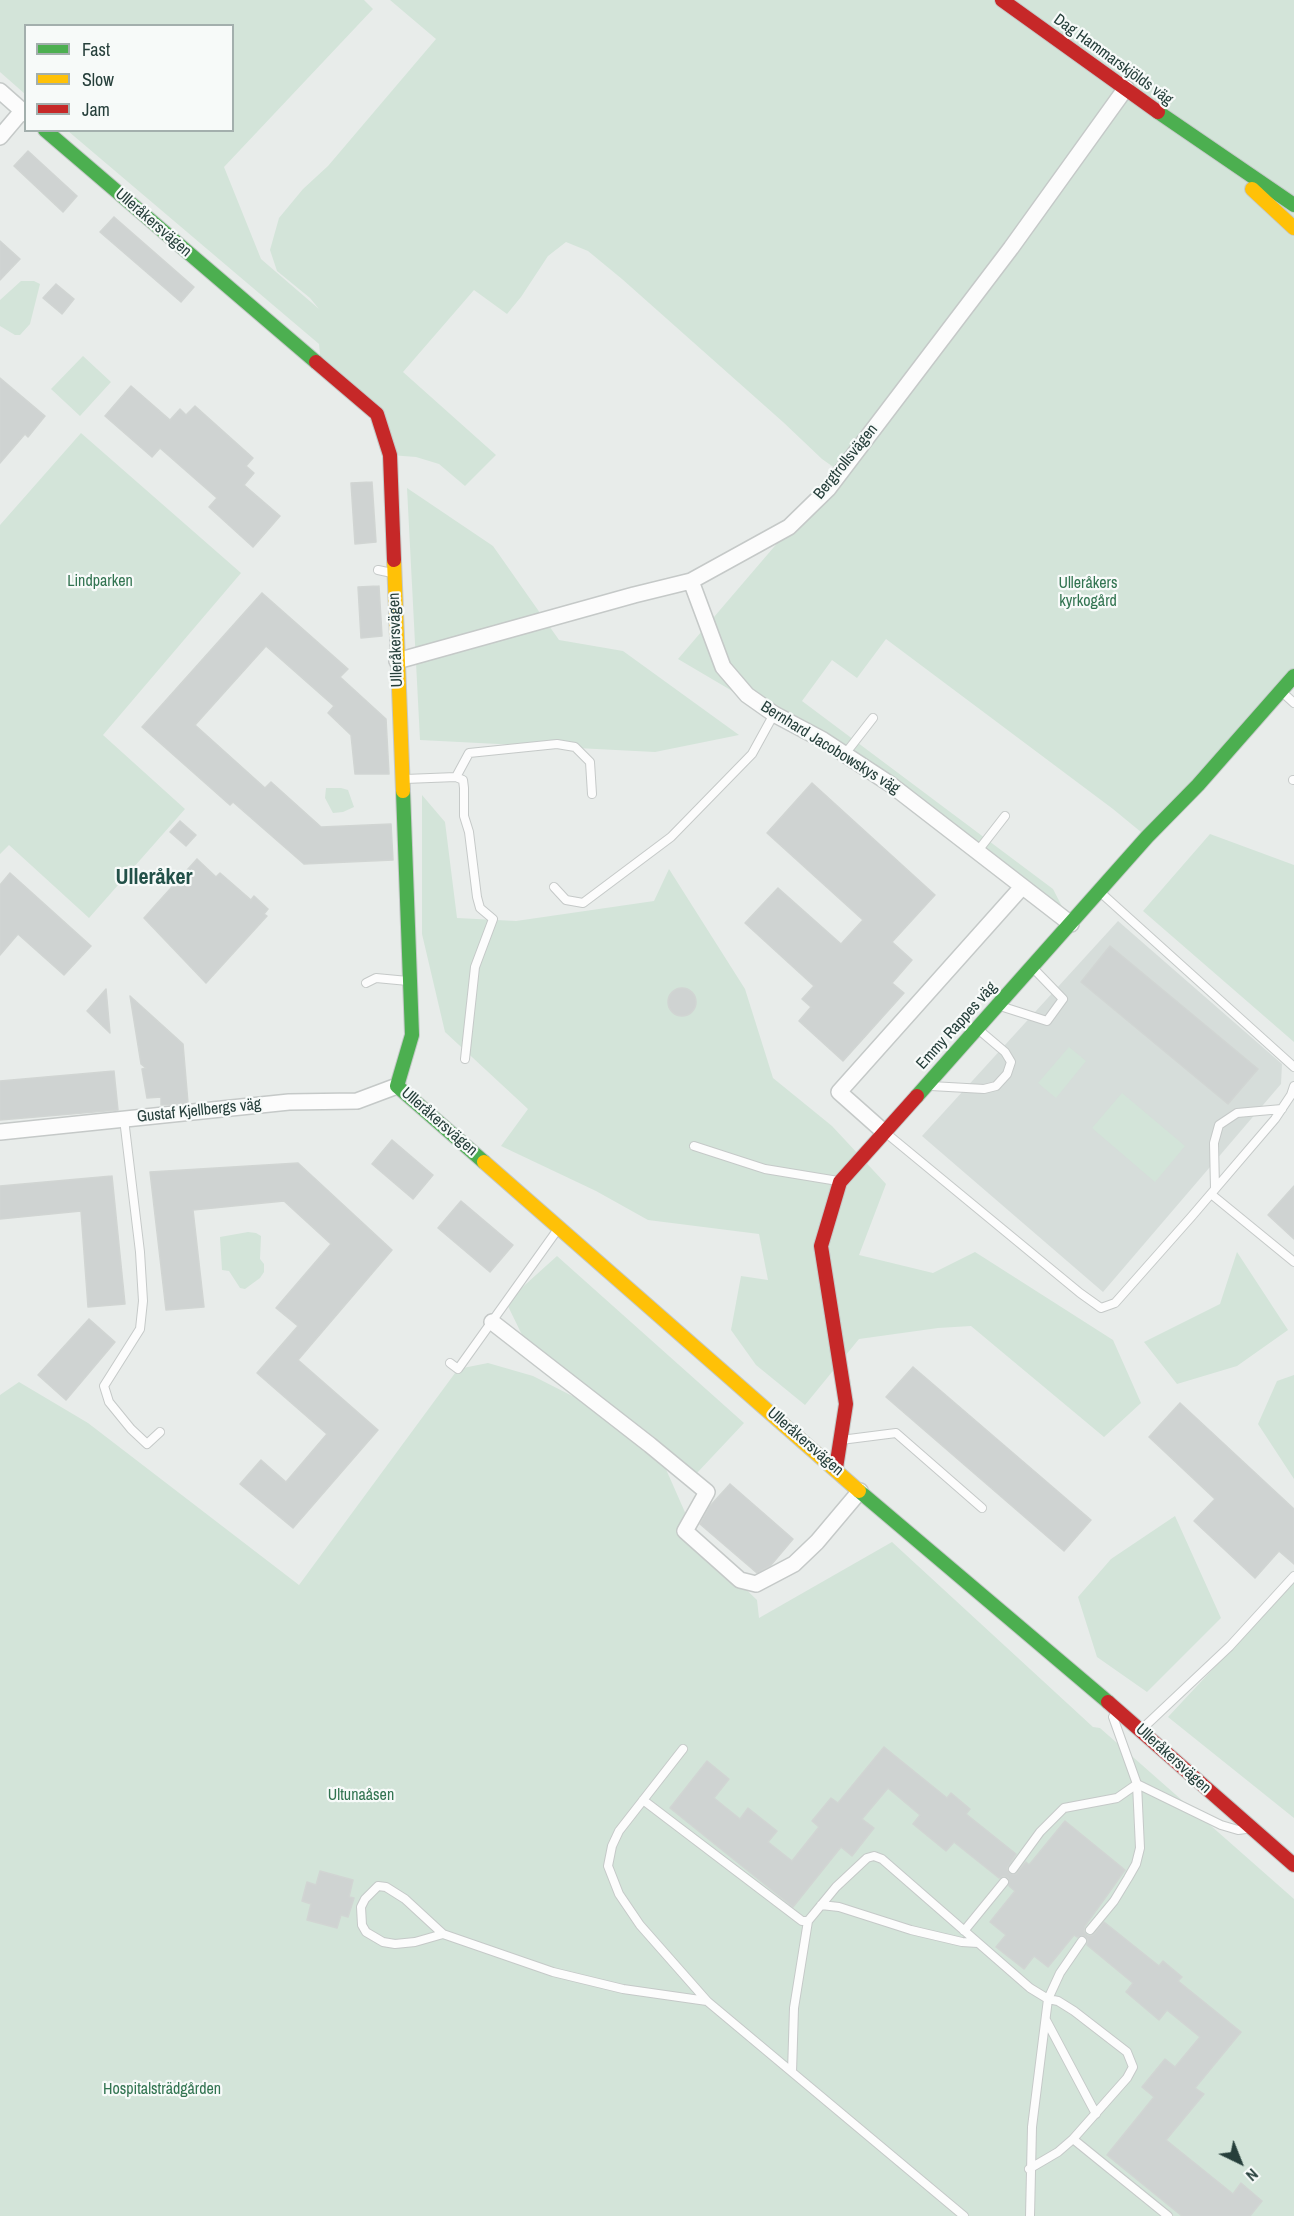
<!DOCTYPE html>
<html>
<head>
<meta charset="utf-8">
<style>
	body { margin:0 }
	#map { position:relative; width:1294px; height:2216px; overflow:hidden; background:#e8ecea; font-family:"Archivo Narrow",sans-serif }
	canvas { display:block }
	.legend { position:absolute; left:24px; top:24px; width:210px; height:108px; box-sizing:border-box; background:#f7faf9; border:2px solid #a3afad; margin:0; padding:8px 10px; list-style:none; font-size:18px; color:#263f3b }
	.legend li { display:flex; align-items:center; gap:12px; height:30px }
	.legend b { width:30px; border:2px solid #a3afad }
	.north { position:absolute; left:1210px; top:2132px; width:60px; height:60px; -webkit-text-stroke:4px #f7faf9; paint-order:stroke; rotate:137deg; font-size:16px; font-weight:700; line-height:24px; text-align:center; color:#263f3b }
	.north::after { content:''; display:block; margin:auto; width:21px; height:27px; background:#263f3b; clip-path:polygon(50% 0,100% 100%,50% 72%,0 100%) }
</style>
</head>
<body>
<div id="map">
<canvas width="1294" height="2216"></canvas>
<ul class="legend">
<li><b style="height:8px;background:#4caf50"></b>Fast</li>
<li><b style="height:8px;background:#ffc107"></b>Slow</li>
<li><b style="height:8px;background:#c62828"></b>Jam</li>
</ul>
<div class="north">N</div>
</div>
<script>
const context = document.querySelector('canvas').getContext('2d');
context.lineJoin = 'round';
function paint(path, color) { context.fillStyle = color; context.fill(path, 'evenodd'); }
const shape = rows => new Path2D(rows.map(r => 'M' + r).join(''));
function trace(path, color, width, dash) { context.strokeStyle = color; context.lineWidth = width; context.lineCap = dash ? 'butt' : 'round'; context.setLineDash(dash || []); context.stroke(path); }
function drawText(font, color, halo, rows, align = 'center') {
  context.font = font + ' "Archivo Narrow",sans-serif'; context.lineWidth = 4.5; context.setLineDash([]); context.textBaseline = 'middle'; context.strokeStyle = halo; context.fillStyle = color; for (const [text, x, y, turn = 0] of rows) {
    context.save(); context.translate(x, y); context.rotate((+turn || 0) * Math.PI / 180); context.textAlign = isNaN(turn) ? turn : align; if (halo) context.strokeText(text, 0, 0); context.fillText(text, 0, 0); context.restore();
  }
}
paint(shape([
	[1118,921,1282,1064,1281,1084,1103,1292,922,1136]
]), '#d6ddda');
paint(shape([
	[0,0,364,0,373,9,224,167,261,259,319,309,310,298,277,271,270,250,279,218,303,189,328,166,436,39,390,0,1294,0,1294,676,1147,837,1113,809,886,639,857,678,832,660,802,701,1053,889,1071,924,890,784,678,659,839,471,822,459,783,422,622,279,588,251,566,242,548,256,521,297,507,314,474,290,403,372,496,455,465,486,439,464,416,457,390,455,377,414,321,366,319,344,68,131,232,130,232,26,26,26,25,94,0,72],
	[21,281,34,281,40,284,30,324,20,335,15,335,0,326,0,300],
	[83,356,111,382,80,416,51,389],
	[81,433,241,573,103,735,185,809,89,918,9,845,0,854,0,525],
	[407,488,493,546,559,640,623,651,739,735,655,752,420,740],
	[326,788,341,788,348,790,354,807,343,812,333,813,325,798],
	[422,795,445,822,457,918,516,921,654,901,669,869,745,989,773,1078,832,1126,886,1184,859,1255,933,1273,975,1252,1113,1340,1141,1403,1104,1437,971,1326,938,1328,859,1339,805,1405,756,1365,731,1330,741,1276,768,1280,759,1234,648,1220,596,1191,501,1146,528,1109,445,1032,422,934],
	[1210,834,1294,865,1294,1042,1143,911],
	[1069,1047,1086,1061,1056,1098,1038,1083],
	[1122,1093,1185,1146,1155,1182,1092,1128],
	[248,1232,256,1233,261,1236,260,1259,264,1264,264,1272,260,1278,245,1289,240,1288,229,1271,222,1270,220,1237],
	[1237,1252,1288,1330,1237,1366,1177,1384,1144,1342,1220,1304],
	[557,1256,744,1423,696,1474,523,1337,506,1302],
	[488,1363,533,1376,592,1406,665,1467,699,1544,757,1600,759,1618,892,1542,1093,1727,1100,1728,1294,1899,1294,2216,0,2216,0,1395,19,1382,88,1423,299,1585,458,1369],
	[1294,1375,1294,1479,1258,1424,1277,1381],
	[1175,1516,1221,1618,1147,1692,1097,1657,1078,1597,1111,1559],
	[1294,1582,1294,1818,1168,1717]
]), '#d3e4d9');
const building = shape([
	[28,151,77,196,63,212,14,166,28,151],
	[114,217,194,287,181,302,100,232,114,217],
	[0,241,20,259,0,280,0,241],
	[56,284,74,299,62,314,43,298,56,284],
	[0,378,45,416,28,437,25,434,0,463,0,378],
	[131,386,170,420,180,409,186,415,195,406,253,458,246,466,254,473,244,485,280,516,253,547,209,507,217,498,160,448,152,457,105,416,131,386],
	[372,482,376,542,355,544,351,483,372,482],
	[379,586,382,636,361,638,358,587,379,586],
	[262,593,348,669,340,677,386,719,389,774,355,774,351,735,328,713,334,706,266,646,195,725,265,788,271,782,321,827,391,824,393,860,304,864,233,802,230,805,142,727,262,593],
	[812,783,935,895,892,942,912,960,892,983,904,993,843,1061,799,1021,811,1007,802,999,814,986,745,923,778,888,841,944,863,920,767,833,812,783],
	[180,821,196,835,186,846,170,832,180,821],
	[197,859,216,877,220,873,251,900,254,896,268,909,264,914,267,916,206,983,144,918,197,859],
	[10,873,91,946,64,975,18,934,0,955,0,885,10,873],
	[1110,946,1258,1069,1228,1104,1081,982,1110,946],
	'668 1002a14 14 0 1 1 28 0a14 14 0 1 1-28 0Z',
	[106,989,110,1033,87,1011,106,989],
	[130,996,183,1044,188,1103,161,1105,161,1097,147,1098,142,1069,146,1068,141,1064,130,996],
	[114,1071,118,1110,0,1120,0,1081,114,1071],
	[392,1140,433,1175,413,1199,372,1164,392,1140],
	[298,1163,392,1250,298,1360,378,1430,293,1528,240,1484,261,1460,286,1482,327,1434,257,1373,298,1326,276,1308,331,1244,284,1201,193,1210,204,1307,166,1310,150,1172,298,1163],
	[112,1176,125,1304,88,1307,81,1211,0,1219,0,1186,112,1176],
	[1294,1186,1294,1239,1268,1215,1294,1186],
	[461,1201,513,1245,490,1272,438,1228,461,1201],
	[89,1319,115,1342,66,1400,38,1375,89,1319],
	[913,1367,1091,1520,1064,1551,886,1397,913,1367],
	[1180,1403,1294,1509,1294,1564,1279,1551,1255,1578,1194,1521,1215,1499,1149,1437,1180,1403],
	[730,1484,793,1539,771,1565,757,1573,700,1524,710,1506,730,1484],
	[884,1747,947,1798,951,1793,970,1809,966,1814,1016,1854,1007,1868,1010,1874,1016,1874,1026,1862,1029,1865,1065,1821,1125,1870,1085,1926,1084,1932,1088,1936,1093,1935,1104,1922,1159,1966,1163,1961,1182,1977,1178,1981,1241,2032,1195,2088,1204,2094,1166,2140,1233,2194,1241,2183,1262,2201,1250,2216,1182,2216,1107,2155,1154,2097,1142,2087,1165,2059,1175,2067,1200,2037,1167,2010,1159,2020,1126,1992,1133,1983,1087,1945,1088,1941,1085,1936,1077,1937,1074,1935,1048,1967,1034,1956,1024,1969,996,1947,1006,1935,990,1922,1015,1891,1009,1886,1008,1878,1004,1876,999,1878,954,1842,946,1851,913,1824,920,1815,888,1788,862,1819,874,1828,852,1856,841,1847,793,1907,670,1808,707,1761,729,1779,714,1798,740,1819,748,1808,777,1831,768,1842,792,1861,819,1827,812,1821,831,1798,838,1803,884,1747],
	[320,1871,353,1880,349,1897,354,1898,348,1917,341,1915,337,1928,307,1920,311,1904,302,1901,307,1882,316,1885,320,1871]
]);
paint(building, '#cfd3d2');
trace(building, '#d1d5d3', 1.5);
const lane = shape([
	[378,570,392,573],
	[1282,692,1294,703],
	[845,754,873,718],
	[456,777,463,780,464,788,464,816,469,832,477,897,480,908,493,919,475,967,465,1059],
	[405,779,456,777,469,753,557,744,575,747,590,762,592,794],
	[1293,780,1294,780],
	[977,852,1005,816],
	[554,887,566,900,583,903,671,837,752,754,774,714],
	[1100,892,1294,1067],
	[366,983,376,978,408,981],
	[1000,1006,1047,1021,1063,999,1033,968],
	[931,1086,984,1089,996,1086,1007,1074,1011,1062,1005,1052,979,1030],
	[124,1119,140,1252,143,1301,140,1329,104,1386,109,1402,131,1429,147,1444,160,1432],
	[886,1133,1080,1293,1101,1308,1115,1303,1192,1216,1275,1119,1291,1095,1294,1086],
	[694,1146,765,1169,838,1181],
	[1215,1189,1214,1143,1219,1125,1237,1113,1282,1109],
	[1211,1194,1294,1262],
	[450,1363,458,1369,558,1229],
	[841,1440,896,1433,982,1508],
	[1143,1728,1230,1646,1294,1576],
	[683,1749,619,1831,612,1846,608,1866,619,1894,640,1925,707,2001,964,2216],
	[643,1800,802,1921,808,1921,836,1887,867,1858,874,1856,882,1859,1030,1988,1048,1999,1058,2001,1074,2011,1127,2052,1133,2067,1127,2078,1073,2139],
	[1013,1869,1040,1832,1064,1808,1117,1798,1137,1784,1221,1825,1238,1830,1246,1829],
	[821,1905,839,1907,911,1930,962,1942,978,1943],
	[1090,1930,1114,1901,1128,1878,1136,1864,1140,1848,1137,1784,1113,1717,1116,1713],
	[964,1931,1004,1882],
	[443,1934,415,1942,395,1944,383,1942,366,1932,362,1925,361,1907,365,1899,378,1886,386,1887,405,1899,443,1934,553,1972,623,1989,707,2001],
	[1046,2020,1096,2114],
	[792,2072,794,2008,808,1921],
	[1029,2169,1058,2152,1073,2139,1168,2216],
	[1030,2216,1032,2127,1048,1999,1060,1973,1082,1941]
]);
const street = shape([
	[0,91,26,114],
	[0,137,22,111],
	[691,581,723,667,747,695,774,714,823,740,890,784,1071,924],
	[397,661,634,595,691,581,789,527,828,489,1011,248,1126,88],
	[0,1132,289,1102,357,1101,397,1086],
	[884,1132,839,1092,1022,887],
	[492,1322,650,1445,707,1492,685,1531,740,1580,756,1584,794,1564,817,1542,860,1491]
]);
const fast = shape([
	[1158,112,1294,205],
	[45,130,316,362],
	[403,791,412,1035,397,1086,484,1162],
	[917,1096,1147,837,1198,785,1294,676],
	[859,1491,1108,1702]
]);
const slow = shape([
	[1252,189,1294,228],
	[394,560,403,791],
	[484,1162,859,1491]
]);
const jam = shape([
	[1002,0,1158,112],
	[316,362,377,414,390,455,394,560],
	[836,1468,846,1404,821,1246,840,1182,917,1096],
	[1108,1702,1294,1865]
]);
trace(lane, '#c5c9c8', 10);
trace(street, '#c5c9c8', 18);
trace(fast, '#c4c9c8', 16);
trace(slow, '#c4c9c8', 16);
trace(jam, '#c4c9c8', 16);
trace(lane, '#fcfcfc', 8);
trace(street, '#fcfcfc', 15);
trace(fast, '#4caf50', 14);
trace(slow, '#ffc107', 14);
trace(jam, '#c62828', 14);
drawText('16px', '#263f3b', '#f7faf9', [
	["Dag Hammarskjölds väg",1113,60,36],
	["Ulleråkersvägen",153,223,41],
	["Bergtrollsvägen",846,462,-51],
	["Ulleråkersvägen",396,640,-92],
	["Bernhard Jacobowskys väg",830,748,32],
	["Emmy Rappes väg",957,1026,-48],
	["Gustaf Kjellbergs väg",199,1111,-6],
	["Ulleråkersvägen",439,1122,41],
	["Ulleråkersvägen",805,1442,41],
	["Ulleråkersvägen",1173,1759,42]
]);
drawText('16px', '#327451', '#f7faf9', [
	["Lindparken",100,582],
	["Ulleråkers",1088,584],
	["kyrkogård",1088,602],
	["Ultunaåsen",361,1796],
	["Hospitalsträdgården",162,2090]
]);
drawText('bold 22px', '#235149', '#f7faf9', [
	["Ulleråker",154,878]
]);
</script>
</body>
</html>
